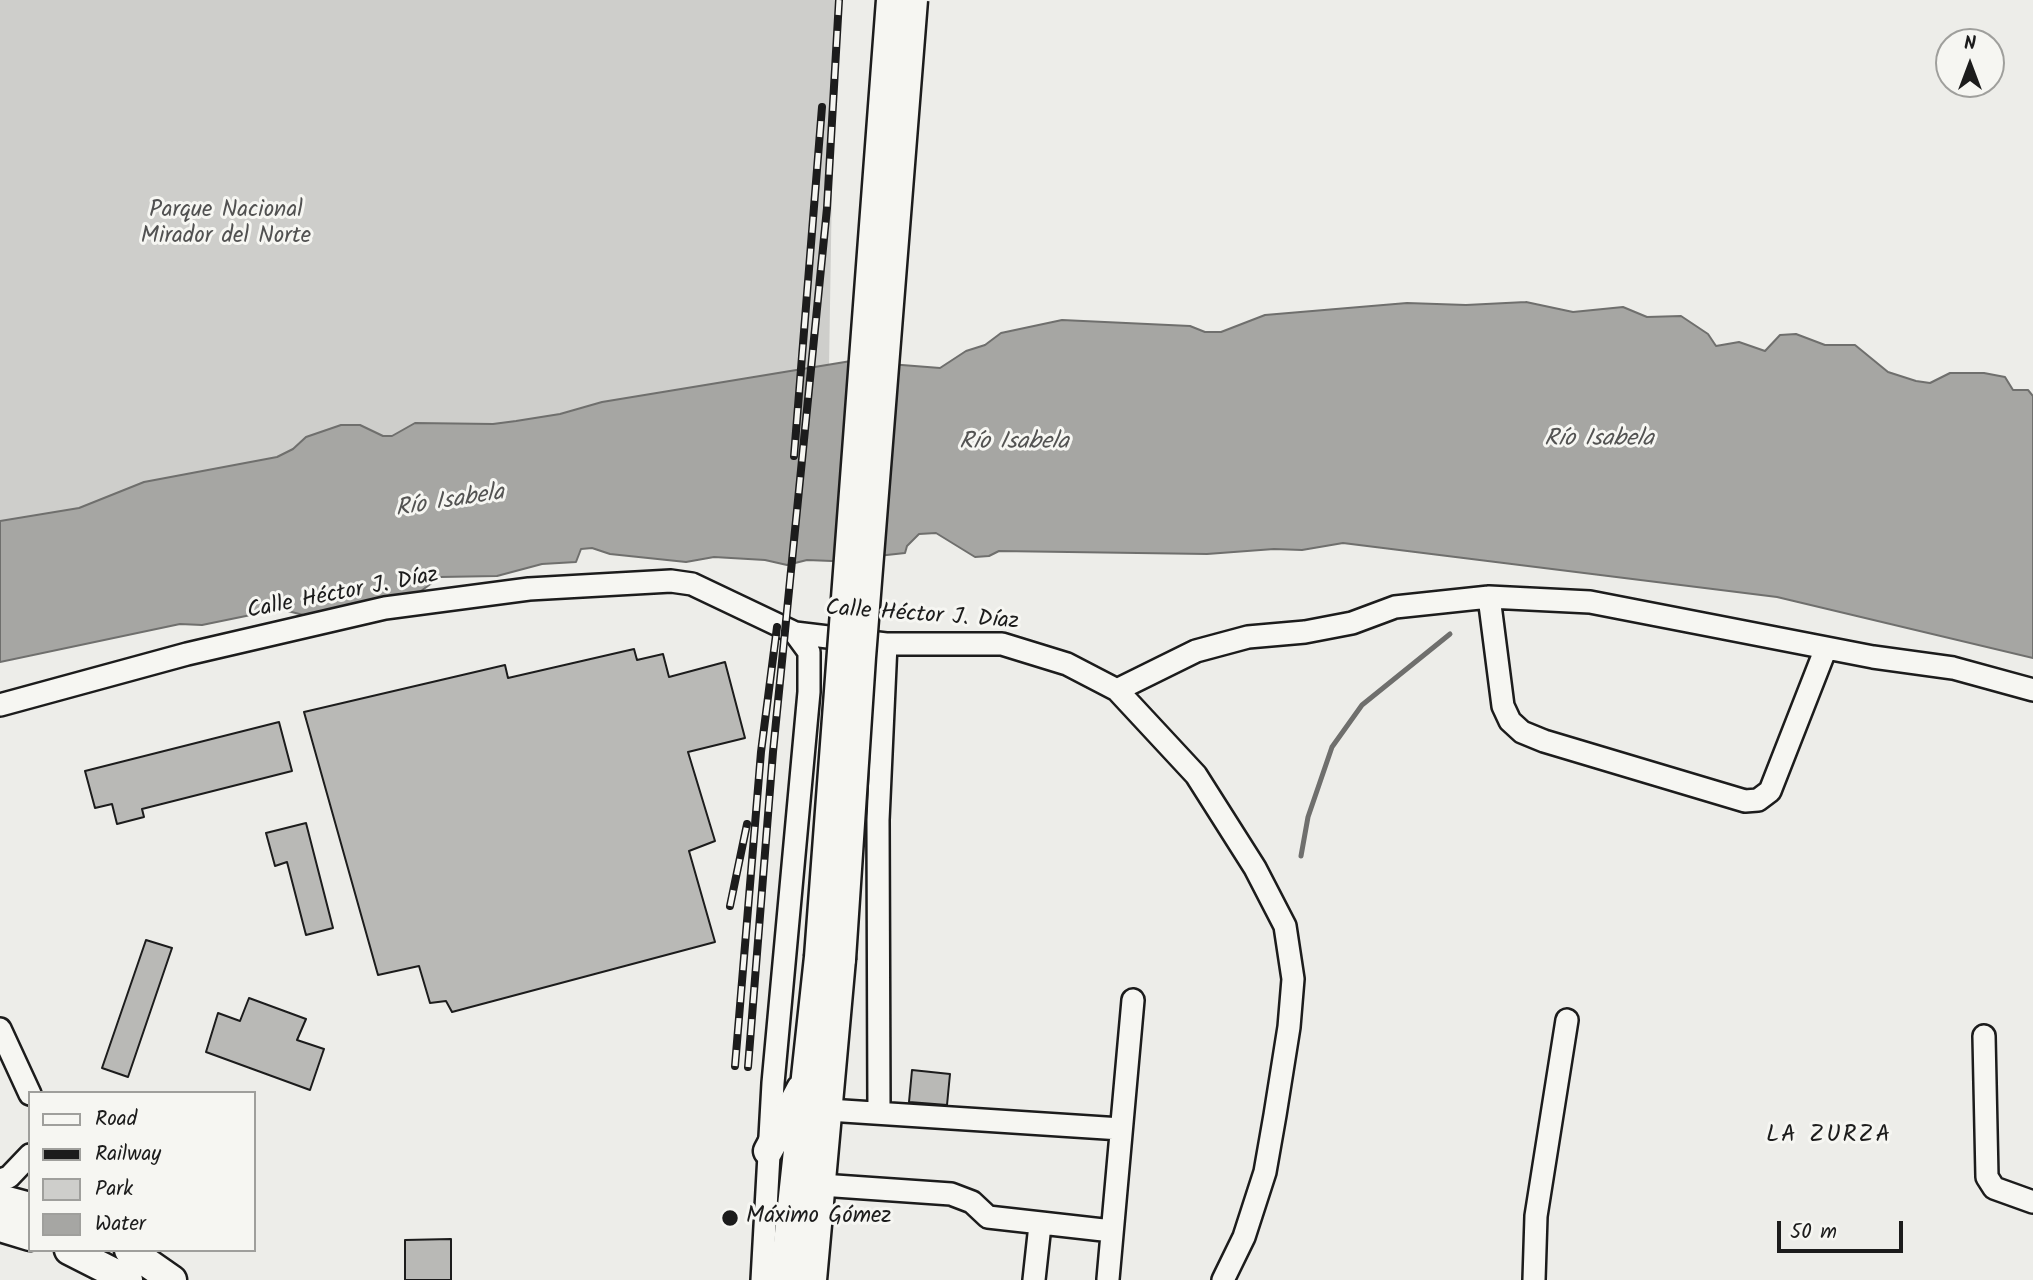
<!DOCTYPE html>
<html>
<head>
<meta charset="utf-8">
<style>
	body { margin:0 }
	#map { position:relative; width:2033px; height:1280px; overflow:hidden; background:#edede9; font-family:Kalam,sans-serif }
	canvas { display:block }
	.legend { position:absolute; left:28px; top:1091px; width:228px; height:161px; box-sizing:border-box; background:#f6f6f2; border:2px solid #9f9f9c; margin:0; padding:9px 12px; list-style:none; font-size:21px; color:#1c1c1c }
	.legend li { display:flex; align-items:center; gap:14px; height:35px }
	.legend b { width:35px; border:2px solid #9f9f9c }
	.north { position:absolute; left:1935px; top:28px; width:70px; height:70px; box-sizing:border-box; background:#f6f6f2; border:2px solid #9f9f9c; border-radius:50%; rotate:0deg; font-size:19px; font-weight:700; line-height:28px; text-align:center; color:#1c1c1c }
	.north::after { content:''; display:block; margin:auto; width:24px; height:32px; background:#1c1c1c; clip-path:polygon(50% 0,100% 100%,50% 72%,0 100%) }
	.scale { position:absolute; left:1777px; top:1221px; width:126px; height:32px; box-sizing:border-box; border:4px solid #1c1c1c; border-top:0; padding-left:9px; font-size:21px; line-height:24px; white-space:nowrap; color:#1c1c1c; -webkit-text-stroke:5px #f6f6f2; paint-order:stroke }
</style>
</head>
<body>
<div id="map">
<canvas width="2033" height="1280"></canvas>
<ul class="legend">
<li><b style="height:9px;background:#f6f6f2"></b>Road</li>
<li><b style="height:9px;background:#1c1c1c"></b>Railway</li>
<li><b style="height:19px;background:#cececb"></b>Park</li>
<li><b style="height:19px;background:#a6a6a3"></b>Water</li>
</ul>
<div class="north">N</div>
<div class="scale">50 m</div>
</div>
<script>
const context = document.querySelector('canvas').getContext('2d');
context.lineJoin = 'round';
function paint(path, color) { context.fillStyle = color; context.fill(path, 'evenodd'); }
const shape = rows => new Path2D(rows.map(r => 'M' + r).join(''));
function trace(path, color, width, dash) { context.strokeStyle = color; context.lineWidth = width; context.lineCap = dash ? 'butt' : 'round'; context.setLineDash(dash || []); context.stroke(path); }
function drawText(font, color, halo, rows, align = 'center') {
  context.font = font + ' Kalam,sans-serif'; context.lineWidth = 6; context.setLineDash([]); context.textBaseline = 'middle'; context.strokeStyle = halo; context.fillStyle = color; for (const [text, x, y, turn = 0] of rows) {
    context.save(); context.translate(x, y); context.rotate((+turn || 0) * Math.PI / 180); context.textAlign = isNaN(turn) ? turn : align; if (halo) context.strokeText(text, 0, 0); context.fillText(text, 0, 0); context.restore();
  }
}
paint(shape([
	[0,0,835,0,829,367,602,402,560,414,516,421,493,424,416,423,392,436,306,437,293,449,277,457,144,482,79,508,0,521]
]), '#cececb');
const water = shape([
	[1526,302,1573,312,1623,307,1647,317,1681,316,1708,334,1716,346,1739,342,1765,351,1780,335,1796,334,1825,345,1855,345,1888,372,1916,381,1930,383,1950,373,1984,373,2005,377,2013,390,2028,390,2033,396,2033,658,1777,597,1343,543,1302,550,1274,549,1207,554,999,551,989,556,975,557,936,533,919,534,907,546,905,553,832,561,807,560,787,565,765,560,714,557,686,562,610,554,592,548,581,549,576,562,542,564,497,576,440,577,406,602,315,618,280,609,202,625,180,624,0,662,0,521,79,508,144,482,277,457,293,449,306,437,341,425,360,425,383,436,392,436,415,423,493,424,516,421,560,414,602,402,851,361,940,368,966,351,985,345,1001,333,1062,320,1190,326,1205,332,1221,332,1265,315,1407,303,1466,305,1526,302]
]);
paint(water, '#a6a6a3');
trace(water, '#6f6f6d', 2);
trace(shape([
	[1301,856,1308,817,1332,747,1362,705,1450,634]
]), '#6f6f6d', 5);
const building = shape([
	[634,649,637,660,663,654,669,677,725,662,745,738,688,752,715,841,689,851,715,942,452,1012,446,1001,430,1003,419,966,378,975,304,712,505,665,508,678,634,649],
	[279,722,292,771,142,809,144,817,117,824,112,804,95,808,85,771,279,722],
	[306,823,333,928,306,935,287,862,275,866,266,833,306,823],
	[146,940,172,948,128,1077,102,1068,146,940],
	[249,998,306,1019,297,1040,324,1049,310,1090,206,1052,218,1013,240,1021,249,998],
	[912,1070,950,1074,947,1105,909,1102,912,1070],
	[451,1239,451,1280,405,1280,405,1240,451,1239]
]);
paint(building, '#b9b9b6');
trace(building, '#1c1c1c', 2);
const minor = shape([
	[1489,597,1503,706,1510,721,1522,732,1544,741,1745,801,1758,800,1770,791,1826,648],
	[1117,690,1196,651,1248,637,1305,632,1352,623,1395,607,1489,597,1590,602,1873,657,1953,668,2033,690],
	[0,705,187,654,385,608,529,589,671,581,692,584,795,633,886,644,1002,644,1067,664,1117,690,1196,775,1255,868,1285,926,1293,979,1289,1027,1275,1115,1265,1172,1244,1237,1223,1280],
	[0,1029,30,1094],
	[1984,1036,1987,1177,1994,1188,2033,1202],
	[828,1110,1121,1129],
	[879,1113,878,820,886,644],
	[0,1180,9,1177,30,1155],
	[821,1185,951,1194,972,1202,988,1217,1112,1231],
	[1108,1279,1133,1000],
	[762,1280,773,1083,809,692,809,652,795,633],
	[1034,1280,1040,1225],
	[1534,1280,1536,1216,1567,1020]
]);
const major = shape([
	[768,1151,801,1089],
	[0,1199,30,1207],
	[0,1227,30,1236],
	[69,1250,128,1280],
	[129,1250,172,1280],
	[784,1280,819,957],
	[812,1280,841,959]
]);
trace(minor, '#1c1c1c', 26);
trace(major, '#1c1c1c', 33);
trace(minor, '#f6f6f2', 21);
trace(major, '#f6f6f2', 28);
const rail = shape([
	[794,456,822,107],
	[730,906,747,824],
	[735,1066,761,752,777,627],
	[748,1067,773,752,827,208,839,0]
]);
trace(rail, '#1c1c1c', 8);
trace(rail, '#f6f6f2', 5, [16]);
const majorBridge = shape([
	[819,957,891,0],
	[841,959,861,657,913,0]
]);
trace(majorBridge, '#1c1c1c', 33, []);
trace(majorBridge, '#f6f6f2', 28);
for (const [x, y, r, color] of [
	[730,1218,9,"#1c1c1c"]
]) { const dot = new Path2D(); dot.arc(x, y, r, 0, 2 * Math.PI); context.fillStyle = color; context.fill(dot); trace(dot, '#f6f6f2', 2.5); }
drawText('23px', '#515151', '#f6f6f2', [
	["Parque Nacional",226,212],
	["Mirador del Norte",226,238]
]);
drawText('23px', '#1c1c1c', '#f6f6f2', [
	["Calle Héctor J. Díaz",343,595,-11],
	["Calle Héctor J. Díaz",922,617,4]
]);
drawText('23px', '#1c1c1c', '#f6f6f2', [
	["Máximo Gómez",746,1218]
], 'left');
drawText('italic 24px', '#535352', '#f6f6f2', [
	["Río Isabela",1599,441],
	["Río Isabela",1014,444],
	["Río Isabela",450,503,-9]
]);
context.letterSpacing = '2px';
drawText('24px', '#1c1c1c', '#f6f6f2', [
	["LA ZURZA",1829,1137]
]);
context.letterSpacing = '0px';
</script>
</body>
</html>
